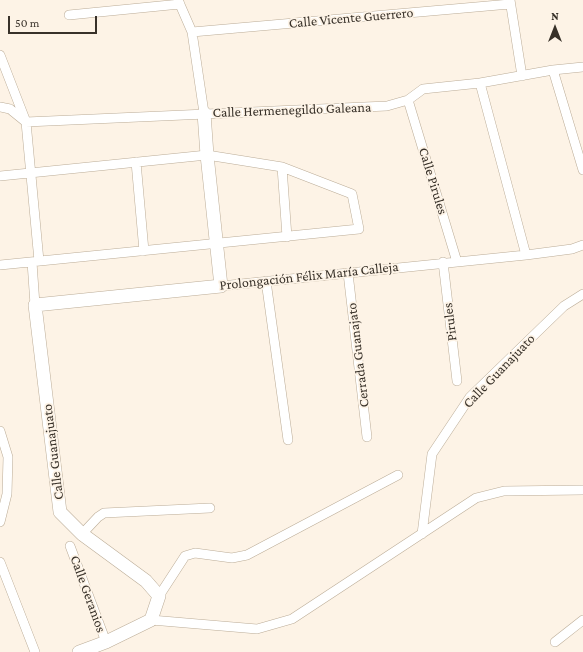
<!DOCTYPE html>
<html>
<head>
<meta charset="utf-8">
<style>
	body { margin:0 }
	#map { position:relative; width:583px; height:652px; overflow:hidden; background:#fdf3e6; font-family:"Crimson Pro",serif }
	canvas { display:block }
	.north { position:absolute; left:535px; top:8px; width:40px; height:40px; -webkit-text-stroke:3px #fdf3e6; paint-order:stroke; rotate:0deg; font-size:11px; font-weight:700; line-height:16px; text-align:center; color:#383129 }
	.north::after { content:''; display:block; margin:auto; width:14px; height:18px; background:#383129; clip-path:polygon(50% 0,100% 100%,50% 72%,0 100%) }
	.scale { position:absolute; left:8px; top:16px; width:89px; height:18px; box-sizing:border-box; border:2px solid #383129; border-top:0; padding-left:5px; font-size:12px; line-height:14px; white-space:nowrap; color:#383129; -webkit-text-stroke:3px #fdf3e6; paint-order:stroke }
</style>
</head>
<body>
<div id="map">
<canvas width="583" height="652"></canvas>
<div class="north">N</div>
<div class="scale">50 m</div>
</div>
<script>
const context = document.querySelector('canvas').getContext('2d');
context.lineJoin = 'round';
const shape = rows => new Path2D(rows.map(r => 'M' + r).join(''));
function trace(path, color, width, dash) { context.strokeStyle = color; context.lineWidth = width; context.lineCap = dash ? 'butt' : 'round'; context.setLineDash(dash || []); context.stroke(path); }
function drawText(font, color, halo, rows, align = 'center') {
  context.font = font + ' "Crimson Pro",serif'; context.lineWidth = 3.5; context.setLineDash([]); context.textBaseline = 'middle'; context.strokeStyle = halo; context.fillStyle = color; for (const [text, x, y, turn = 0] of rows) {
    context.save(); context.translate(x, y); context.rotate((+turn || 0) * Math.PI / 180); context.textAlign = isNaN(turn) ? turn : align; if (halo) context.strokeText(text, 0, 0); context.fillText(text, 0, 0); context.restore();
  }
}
const street = shape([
	[178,0,192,32,204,113],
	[510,0,522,76],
	[69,15,180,4],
	[192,32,510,4],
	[0,55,26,122,39,261],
	[553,70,583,170],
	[480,83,526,255],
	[408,100,457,262],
	[0,107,10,109,26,122,387,106,408,100,423,89,480,83,553,70,583,67],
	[136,162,144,251],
	[282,167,287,237],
	[0,176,207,155,282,167,352,194,359,229,0,265],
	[32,262,35,305],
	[443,262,457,381],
	[348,273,367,437],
	[266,281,288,440],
	[221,286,526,255,572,249,583,245],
	[0,431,8,457,7,494,0,522],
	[82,534,98,517,104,513,210,508],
	[422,534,432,454,470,397,564,306,583,294],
	[70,546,106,642],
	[0,562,35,652],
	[159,596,185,556,195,553,232,558,247,555,398,475],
	[151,620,257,629,292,619,476,498,504,491,583,490],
	[555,642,583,620]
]);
const secondary = shape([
	[79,652,106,642,151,620,159,596,146,581,82,534,60,512,35,305,221,286,207,155,204,113]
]);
trace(street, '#bbac97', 10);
trace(secondary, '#bbac97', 14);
trace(street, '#fff', 9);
trace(secondary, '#fff', 13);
drawText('14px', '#383129', '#fdf3e6', [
	["Calle Vicente Guerrero",351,18,-5],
	["Calle Hermenegildo Galeana",292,110,-2],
	["Calle Pirules",433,181,73],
	["Prolongación Félix María Calleja",309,276,-6],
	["Pirules",450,322,-97],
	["Cerrada Guanajato",358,355,-97],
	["Calle Guanajuato",499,371,-46],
	["Calle Guanajuato",53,452,-97],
	["Calle Geranios",88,594,70]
]);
</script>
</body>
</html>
